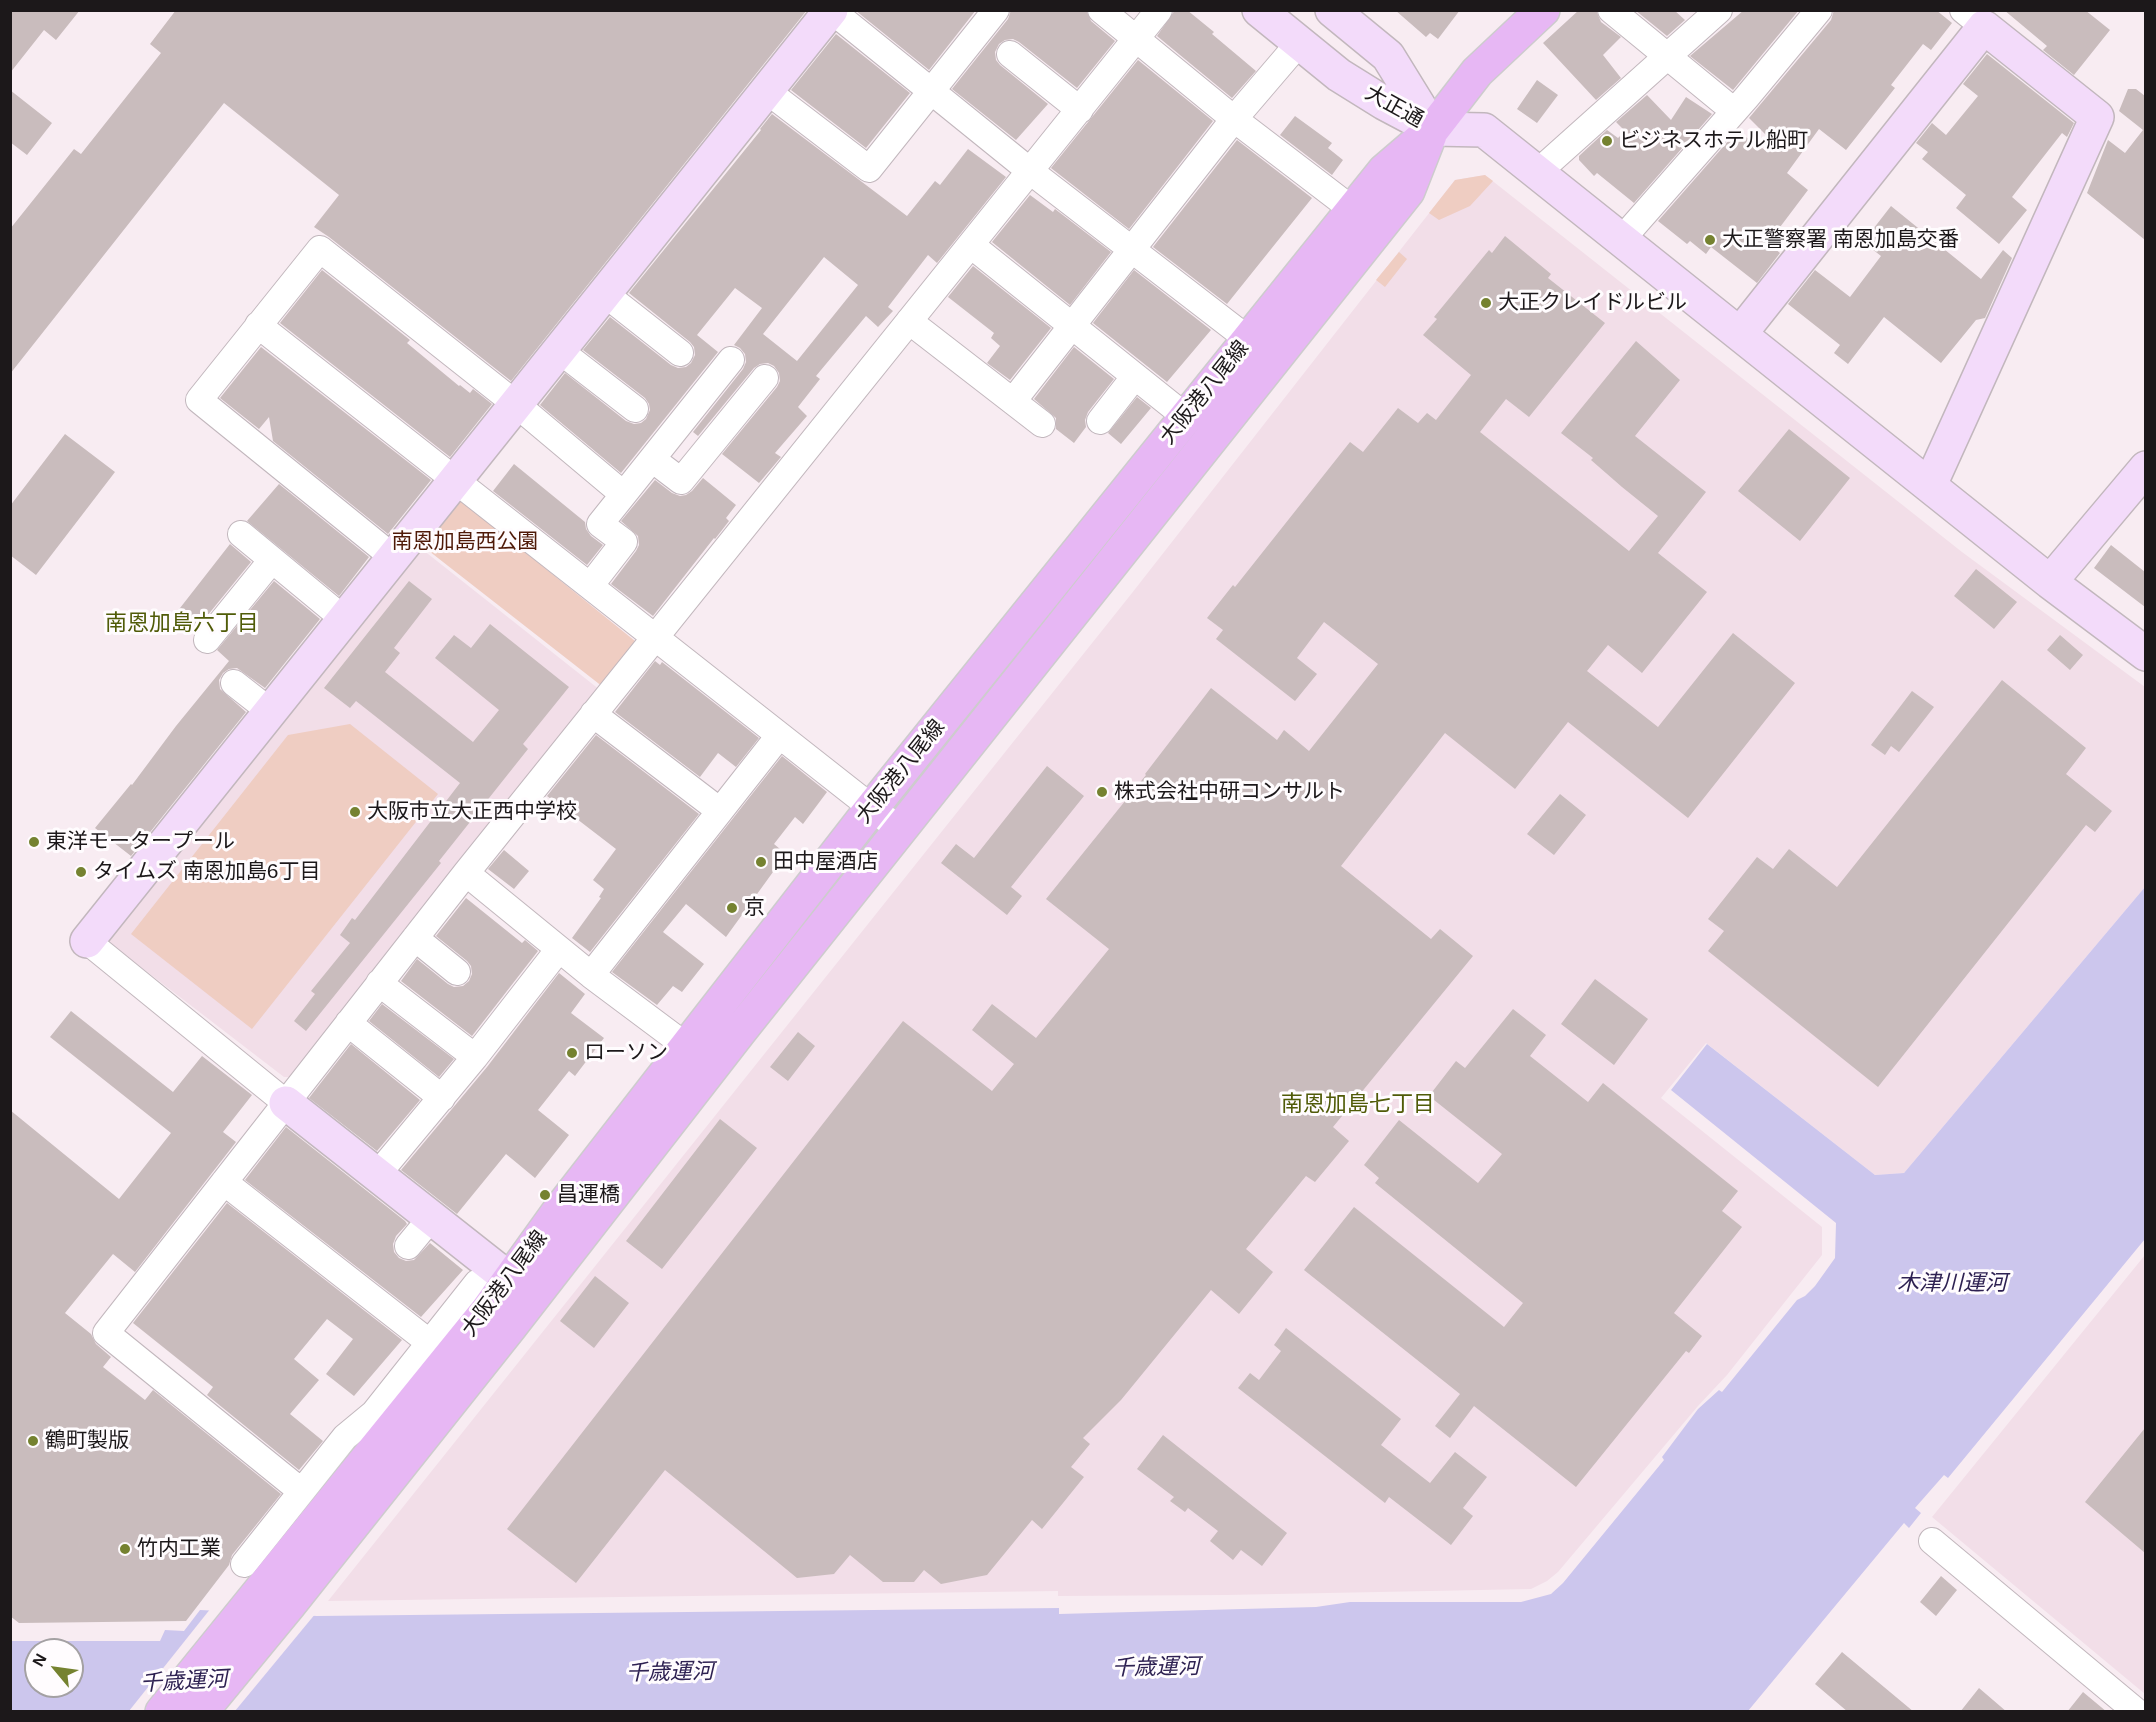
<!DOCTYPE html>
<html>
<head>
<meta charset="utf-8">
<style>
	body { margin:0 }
	#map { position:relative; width:2156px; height:1722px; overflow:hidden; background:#f8ecf2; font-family:Helvetica,sans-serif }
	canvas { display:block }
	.frame { position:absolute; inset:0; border:12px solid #1c181a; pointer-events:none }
	.north { position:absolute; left:24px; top:1638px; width:60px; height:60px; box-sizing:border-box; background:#fffcfe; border:2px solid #a4a1a3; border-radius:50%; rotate:299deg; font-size:16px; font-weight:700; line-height:24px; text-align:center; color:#1c181a }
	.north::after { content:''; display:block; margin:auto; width:21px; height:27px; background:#758230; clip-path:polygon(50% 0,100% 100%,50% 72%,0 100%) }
</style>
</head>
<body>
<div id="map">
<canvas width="2156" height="1722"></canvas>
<div class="frame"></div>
<div class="north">N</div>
</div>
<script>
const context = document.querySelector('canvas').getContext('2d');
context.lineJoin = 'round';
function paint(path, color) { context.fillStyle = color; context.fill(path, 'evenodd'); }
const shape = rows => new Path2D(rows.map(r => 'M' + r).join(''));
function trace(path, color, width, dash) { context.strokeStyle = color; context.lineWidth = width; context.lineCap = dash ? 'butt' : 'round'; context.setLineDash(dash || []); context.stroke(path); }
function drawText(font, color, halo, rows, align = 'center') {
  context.font = font + ' Helvetica,"Noto Sans JP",sans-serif'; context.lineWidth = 6; context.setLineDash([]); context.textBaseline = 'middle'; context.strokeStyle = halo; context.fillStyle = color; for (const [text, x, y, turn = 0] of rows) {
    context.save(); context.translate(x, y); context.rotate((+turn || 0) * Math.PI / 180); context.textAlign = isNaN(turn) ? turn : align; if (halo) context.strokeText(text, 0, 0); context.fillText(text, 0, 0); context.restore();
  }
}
paint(shape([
	[1485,175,1962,552,2145,687,2145,887,1904,1173,1875,1175,1706,1043,1661,1098,1822,1227,1822,1255,1727,1375,1698,1406,1558,1572,1547,1581,1531,1589,1226,1595,1058,1596,1058,1591,328,1601,1132,593,1455,180],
	[418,546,600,690,293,1077,284,1077,107,941],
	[2145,1255,2145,1694,1932,1517]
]), '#f2dee8');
paint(shape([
	[1485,175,1493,181,1470,206,1439,220,1429,213,1455,180],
	[1399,252,1407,259,1385,287,1376,280],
	[462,501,635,641,635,648,603,687,420,544,452,504],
	[350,724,438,794,252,1029,131,934,288,735]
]), '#efcdc2');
paint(shape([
	[2145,887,2145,1239,1948,1478,1944,1475,1915,1508,1921,1513,1909,1528,1904,1523,1748,1711,1242,1712,1241,1710,1100,1712,11,1712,10,1641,160,1641,165,1630,184,1631,200,1610,317,1616,1059,1608,1059,1614,1316,1607,1350,1602,1521,1602,1551,1594,1563,1583,1664,1460,1662,1457,1698,1409,1719,1390,1722,1392,1797,1300,1805,1296,1815,1286,1835,1258,1836,1223,1671,1090,1707,1044,1875,1175,1904,1173],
	[36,1650,72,1650,72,1686,36,1686]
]), '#ccc6ed');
paint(shape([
	[211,1608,316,1613,235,1711,129,1711]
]), '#f8ecf2');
paint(shape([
	[10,10,80,10,56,40,44,30,10,73],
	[176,10,807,10,511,381,329,237,314,227,339,195,224,103,10,374,10,229,74,149,81,154,161,53,150,44],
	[855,10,976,10,929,70],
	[1011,10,1086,10,1091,21,1115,41,1077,88,1019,42,1013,39,1005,40,999,44,995,52,996,60,1000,65,1048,104,1016,140,952,89,1008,19],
	[1175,10,1187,10,1214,32,1212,34,1256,71,1232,98,1157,36],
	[1395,10,1460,10,1438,39,1430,33,1426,37],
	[1579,10,1596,10,1601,22,1621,37,1603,55,1621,78,1596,100,1543,43],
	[1635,10,1674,10,1685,20,1667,36],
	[1744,10,1799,10,1733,90,1690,56],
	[1834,10,1936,10,1952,23,1931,50,1923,44,1891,85,1895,88,1846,150,1819,129,1787,173,1808,190,1768,243,1780,253,1757,283,1711,247,1706,254,1690,241,1687,244,1658,221,1737,131,1765,150,1772,141,1749,118,1831,20],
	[2004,10,2085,10,2110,30,2074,75,2043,50,2047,46],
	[836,34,910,93,866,148,791,90],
	[1987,54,2074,123,2067,137,2062,133,2012,197,2027,210,1999,244,1956,208,1966,195,1922,159,1928,152,1916,143,1932,123,1946,135,1978,96,1963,84],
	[1138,60,1213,121,1129,229,1051,168],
	[1537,80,1558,95,1537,123,1517,109],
	[2128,89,2136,89,2145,96,2145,240,2087,193,2108,140,2125,153,2143,130,2119,111],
	[10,90,52,123,27,155,10,142],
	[1647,95,1671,120,1686,97,1712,114,1634,203,1597,173,1594,176,1579,160,1579,156,1607,130,1618,138,1625,131,1616,122],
	[772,114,907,216,935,181,940,185,968,149,1006,177,937,263,928,255,888,307,893,311,878,327,866,316,816,376,820,379,798,407,807,416,775,453,781,457,759,483,722,454,777,387,780,381,779,373,774,366,768,363,760,364,754,368,698,436,693,432,743,369,746,362,745,354,740,348,734,345,762,308,735,288,697,335,718,352,621,473,540,405,565,373,626,421,634,424,641,423,646,419,650,410,649,404,645,398,583,350,610,317,671,365,678,368,686,367,691,363,695,355,694,347,690,342,629,293,761,130,760,129],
	[824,257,858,285,797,361,763,334],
	[1295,116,1332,143,1328,148,1343,160,1332,175,1280,135],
	[1237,140,1312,198,1227,304,1153,247],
	[1030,195,1053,212,1055,209,1111,252,1070,305,992,242],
	[1891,206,1981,279,2003,250,2012,258,1985,318,1976,320,1941,363,1884,317,1848,364,1834,353,1840,345,1788,304,1815,270,1850,297,1881,256,1863,242],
	[1505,236,1551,274,1548,278,1605,323,1529,417,1506,399,1480,432,1629,551,1658,516,1622,487,1591,460,1593,458,1561,433,1636,341,1680,380,1635,436,1706,492,1658,553,1707,592,1642,673,1608,645,1587,671,1658,727,1733,633,1795,683,1688,818,1568,722,1515,789,1445,733,1341,866,1431,939,1440,929,1473,956,1333,1127,1349,1141,1315,1182,1306,1176,1246,1249,1273,1272,1239,1314,1211,1290,1121,1400,1083,1438,1090,1444,1071,1467,1084,1477,1042,1529,1032,1520,987,1575,941,1584,924,1570,914,1582,883,1582,850,1555,834,1574,797,1578,665,1470,576,1583,507,1529,903,1021,992,1091,1014,1064,972,1030,992,1004,1036,1038,1109,949,1046,899,1146,775,1145,774,1211,688,1277,740,1284,730,1309,751,1378,664,1324,622,1297,658,1317,674,1295,701,1216,639,1223,630,1207,618,1233,585,1235,587,1350,442,1363,452,1398,408,1418,423,1427,413,1436,420,1471,375,1423,335,1437,319,1434,317,1466,278,1489,250,1492,253],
	[973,266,1051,328,1010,380,987,363,1000,346,991,338,994,333,948,297],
	[322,270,410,340,407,343,459,386,460,385,470,393,473,389,492,404,450,457,280,323],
	[1134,270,1211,330,1167,382,1093,323],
	[261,347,431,480,388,534,273,441,269,417,259,429,220,398],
	[1074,347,1114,379,1088,412,1085,420,1086,427,1074,443,1056,429,1056,418,1034,399],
	[1137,397,1151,408,1121,444,1108,433],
	[1789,429,1850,478,1800,541,1738,491],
	[65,434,115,472,36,575,10,555,10,506],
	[514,464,585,522,586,529,591,536,603,545,587,565,493,491],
	[703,478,736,505,726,518,729,521,715,539,714,538,653,616,611,584,636,551,639,545,638,536,621,521,655,480,672,493,680,496,686,495,692,491],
	[279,484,369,557,339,596,247,521],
	[230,544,251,562,194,632,173,617],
	[2111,545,2145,572,2145,607,2094,568],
	[1976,569,2017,602,1994,629,1954,596],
	[274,581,320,619,265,688,237,668,229,669,223,673,219,680,220,689,246,712,131,856,95,828,131,784,132,785,176,726,229,661,217,650],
	[409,581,432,599,394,648,400,653,385,672,473,742,499,710,435,658,454,635,471,648,490,624,569,687,523,744,528,749,439,861,441,863,306,1031,294,1021,315,994,311,991,350,943,340,935,352,918,355,920,460,783,356,701,350,708,324,688],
	[2060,635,2083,655,2070,670,2047,650],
	[655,661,660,665,662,662,759,738,736,767,718,753,700,777,615,712],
	[2002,680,2086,748,2066,774,2112,811,2095,832,2086,825,1878,1087,1708,951,1724,931,1708,919,1757,857,1773,869,1789,849,1837,887],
	[1912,691,1934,707,1899,752,1891,746,1885,755,1871,745],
	[596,735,699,814,590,952,572,938,601,898,599,897,604,889,593,880,616,849,547,796],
	[782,756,827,792,803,824,795,817,774,844,786,854,726,937,686,904,663,932,704,964,682,992,673,986,657,1005,612,972],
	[1047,766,1084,796,1011,887,1022,896,1007,915,941,863,956,844,974,858],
	[1560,794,1586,815,1554,855,1527,834],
	[504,850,529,871,514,889,488,869],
	[466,898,522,943,525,940,538,951,472,1036,401,981,417,959,448,984,454,987,463,986,469,981,472,974,471,966,467,961,436,936],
	[559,973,585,994,571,1013,604,1038,575,1076,569,1071,538,1110,569,1135,535,1178,506,1154,457,1214,401,1170,487,1067],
	[1595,979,1648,1019,1614,1065,1561,1024],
	[382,1004,454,1059,439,1077,369,1021],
	[1513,1009,1546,1035,1530,1056,1588,1102,1603,1083,1738,1191,1722,1211,1742,1227,1674,1313,1702,1336,1689,1353,1686,1351,1576,1487,1474,1406,1450,1438,1435,1426,1460,1394,1304,1270,1354,1207,1504,1327,1523,1303,1375,1183,1379,1178,1364,1165,1399,1120,1478,1183,1502,1154,1429,1096,1456,1061,1465,1068],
	[71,1011,173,1092,202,1056,252,1095,223,1132,236,1142,135,1272,113,1254,65,1313,91,1334,96,1344,111,1357,103,1367,145,1400,153,1390,281,1494,232,1555,229,1565,186,1621,19,1623,10,1616,10,1110,119,1199,171,1133,50,1037],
	[798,1032,815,1046,788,1081,770,1067],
	[351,1044,420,1100,377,1151,309,1098],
	[720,1119,757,1148,662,1269,626,1241],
	[286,1127,405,1221,407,1224,396,1236,393,1244,394,1252,399,1258,406,1261,414,1260,430,1243,463,1270,421,1317,245,1180],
	[227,1203,402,1340,354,1396,326,1374,353,1339,327,1319,294,1359,319,1380,290,1414,323,1441,299,1470,207,1395,213,1387,133,1323],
	[595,1276,629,1303,594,1348,560,1321],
	[1286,1328,1401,1419,1381,1445,1430,1483,1455,1452,1487,1477,1463,1508,1473,1516,1451,1545,1389,1497,1385,1503,1238,1388,1250,1373,1259,1380,1281,1351,1274,1345],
	[2145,1428,2145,1553,2085,1502],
	[1163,1435,1287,1533,1262,1566,1241,1550,1233,1560,1210,1541,1218,1531,1188,1508,1185,1512,1170,1501,1174,1497,1137,1469],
	[1941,1576,1957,1590,1936,1616,1920,1602],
	[1842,1652,1914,1712,1848,1712,1815,1684],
	[1979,1688,2007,1712,1960,1712],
	[2083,1692,2107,1712,2067,1712]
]), '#c9bcbd');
const street = shape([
	[831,10,1030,171,1249,340],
	[1101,10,1234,119,1353,210],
	[1611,10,1734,111],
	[1963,10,1984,27],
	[1010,54,1080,110],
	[767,91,869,169,996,10],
	[1538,172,1719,10],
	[1622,239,1746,98,1819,10],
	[971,245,1186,417],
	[605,294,680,353],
	[909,321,1042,424],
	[258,325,900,830],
	[560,351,635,409],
	[1013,401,1234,119,1299,43],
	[1100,421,1135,376],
	[652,459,681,481,765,378],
	[241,534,345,620],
	[394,558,199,400,320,249,517,405,623,494],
	[590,586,624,542,600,524,731,360],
	[207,640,272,560],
	[234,683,271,712],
	[593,714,720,811],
	[466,873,591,975,702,1058],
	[415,938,457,972],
	[87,941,286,1103],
	[591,975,779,736],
	[379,983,475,1057],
	[348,1023,442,1098],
	[377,1175,475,1057,559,949],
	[224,1182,430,1343],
	[408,1246,431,1218],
	[301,1491,106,1333,466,873,1159,10],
	[1932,1541,2137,1712],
	[244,1564,345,1437,374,1413,477,1283,510,1279]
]);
const secondary = shape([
	[1259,10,1339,75,1384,103,1433,129,1484,130,2050,582,2146,654],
	[1332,10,1388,56,1433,129],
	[1740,334,1984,27,2097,117,1930,485],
	[2050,582,2146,468],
	[87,941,831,10],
	[286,1103,532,1297]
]);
const primary = shape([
	[162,1712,487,1311,561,1208,871,809,1384,171,1433,129,1477,72,1543,10],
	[201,1712,289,1605,510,1327,740,1031,1408,191,1430,135]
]);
trace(street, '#c2b7bd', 28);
trace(secondary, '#c2b7bd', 36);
trace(primary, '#cdcccd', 36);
trace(street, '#fff', 26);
trace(secondary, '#f3dbfa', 33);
trace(primary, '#e7b7f4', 33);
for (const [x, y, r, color] of [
	[1607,141,6,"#758230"],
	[1710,240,6,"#758230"],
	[1486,303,6,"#758230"],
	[1102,792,6,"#758230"],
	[355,812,6,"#758230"],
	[34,842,6,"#758230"],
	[761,862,6,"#758230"],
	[81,872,6,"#758230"],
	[732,908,6,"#758230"],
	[572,1053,6,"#758230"],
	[545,1195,6,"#758230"],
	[33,1441,6,"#758230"],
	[125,1549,6,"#758230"]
]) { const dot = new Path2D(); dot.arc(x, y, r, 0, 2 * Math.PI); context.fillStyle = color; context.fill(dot); trace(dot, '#fffcfe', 2); }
drawText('21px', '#1c181a', '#fffcfe', [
	["大正通",1394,107,29],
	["大阪港八尾線",1205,393,-51],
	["大阪港八尾線",901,772,-51],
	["大阪港八尾線",505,1284,-53]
]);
drawText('21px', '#1c181a', '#fffcfe', [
	["ビジネスホテル船町",1619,141],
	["大正警察署 南恩加島交番",1722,240],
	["大正クレイドルビル",1498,303],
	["株式会社中研コンサルト",1114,792],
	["大阪市立大正西中学校",367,812],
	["東洋モータープール",46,842],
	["田中屋酒店",773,862],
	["タイムズ 南恩加島6丁目",93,872],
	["京",744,908],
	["ローソン",584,1053],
	["昌運橋",557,1195],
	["鶴町製版",45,1441],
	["竹内工業",137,1549]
], 'left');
drawText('21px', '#4f1a08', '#fffcfe', [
	["南恩加島西公園",465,542]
]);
drawText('22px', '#505b08', '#fffcfe', [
	["南恩加島六丁目",182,624],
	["南恩加島七丁目",1358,1105]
]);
drawText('italic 22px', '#2e2152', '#fffcfe', [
	["木津川運河",1952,1284],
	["千歳運河",1156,1668,-1],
	["千歳運河",670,1673,-1],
	["千歳運河",184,1682,-3]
]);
</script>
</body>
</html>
